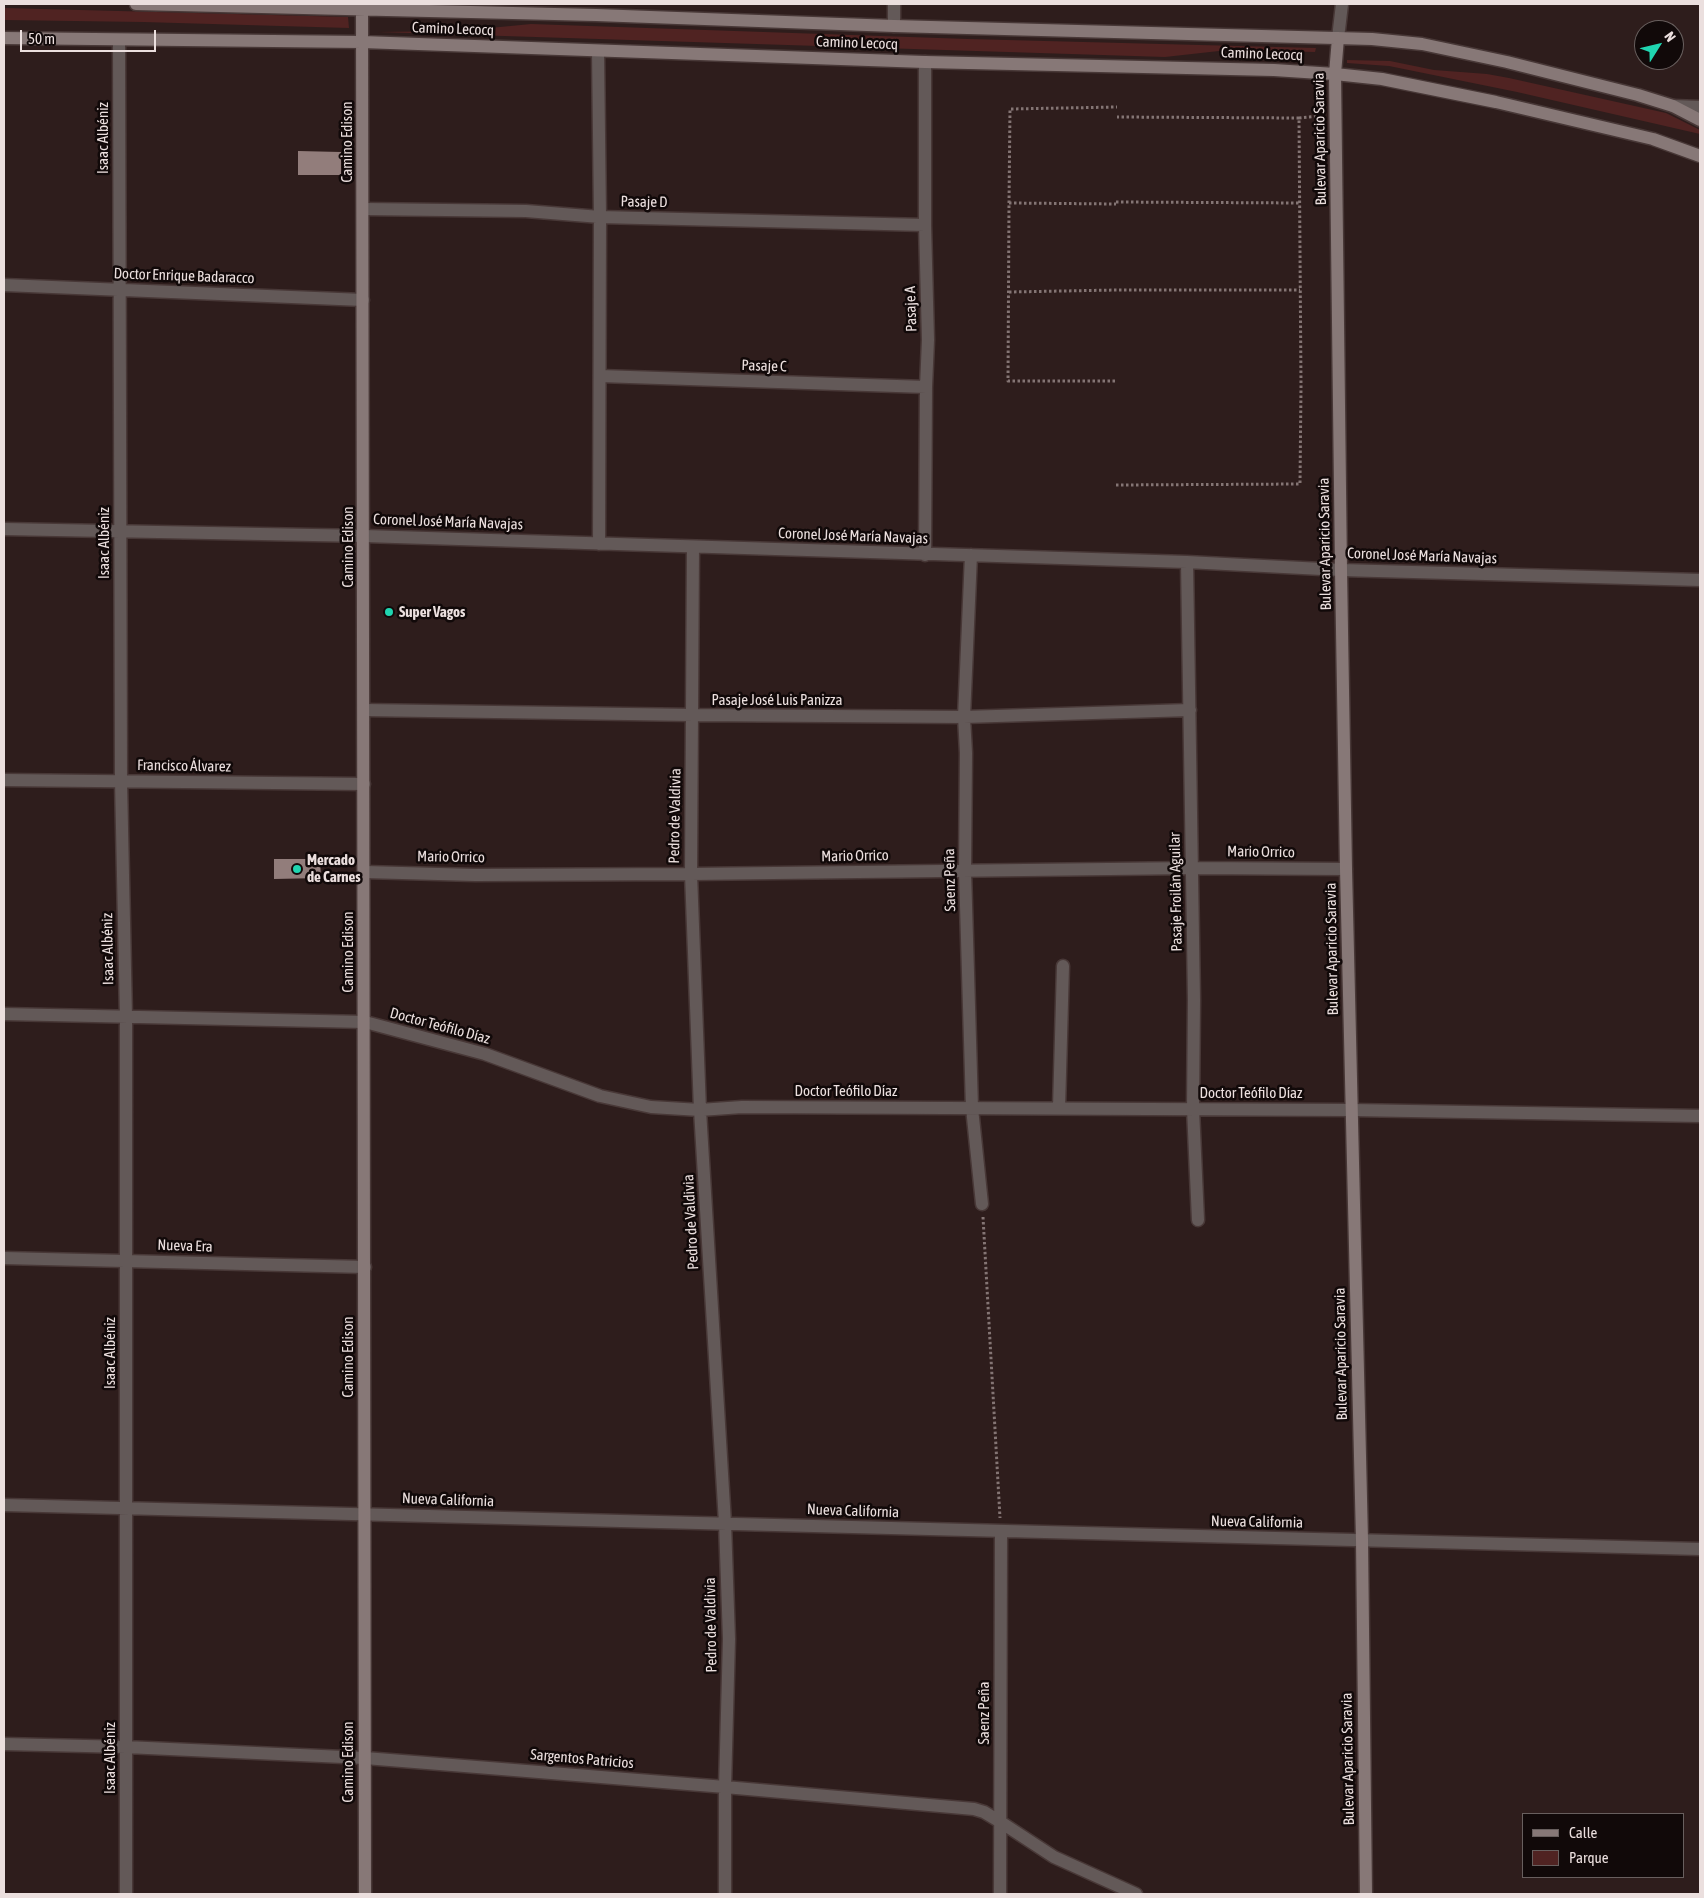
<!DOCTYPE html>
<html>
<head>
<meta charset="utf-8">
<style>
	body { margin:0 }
	#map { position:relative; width:1704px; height:1898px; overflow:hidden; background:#2e1d1c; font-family:"Asap Condensed",sans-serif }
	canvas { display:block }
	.frame { position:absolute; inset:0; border:5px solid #ebdfde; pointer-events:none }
	.legend { position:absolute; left:1522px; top:1813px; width:162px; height:65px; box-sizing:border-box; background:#110909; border:1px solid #685f5e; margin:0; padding:6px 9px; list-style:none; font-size:15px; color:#ebdfde }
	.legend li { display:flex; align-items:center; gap:10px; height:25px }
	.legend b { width:25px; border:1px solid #685f5e }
	.north { position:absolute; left:1634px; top:20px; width:50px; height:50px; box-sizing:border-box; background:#110909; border:1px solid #685f5e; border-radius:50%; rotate:54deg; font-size:14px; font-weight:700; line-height:20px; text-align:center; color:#ebdfde }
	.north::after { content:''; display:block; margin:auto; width:18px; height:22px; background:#20d5b0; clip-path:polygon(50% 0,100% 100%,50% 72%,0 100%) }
	.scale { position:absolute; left:20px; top:30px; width:136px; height:22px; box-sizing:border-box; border:2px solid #ebdfde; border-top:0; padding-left:6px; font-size:15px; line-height:18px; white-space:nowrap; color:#ebdfde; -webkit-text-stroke:4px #110909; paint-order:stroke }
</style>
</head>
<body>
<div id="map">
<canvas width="1704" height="1898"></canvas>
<div class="frame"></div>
<ul class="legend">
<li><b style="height:6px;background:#877877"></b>Calle</li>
<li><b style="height:14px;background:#502322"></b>Parque</li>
</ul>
<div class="north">N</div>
<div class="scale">50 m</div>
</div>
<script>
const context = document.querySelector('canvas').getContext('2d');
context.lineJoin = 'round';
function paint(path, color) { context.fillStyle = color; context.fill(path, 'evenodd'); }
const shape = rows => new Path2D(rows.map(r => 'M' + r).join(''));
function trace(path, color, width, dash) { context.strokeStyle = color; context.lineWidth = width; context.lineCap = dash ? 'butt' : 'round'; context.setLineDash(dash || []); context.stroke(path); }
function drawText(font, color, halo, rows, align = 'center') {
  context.font = font + ' "Asap Condensed",sans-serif'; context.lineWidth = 5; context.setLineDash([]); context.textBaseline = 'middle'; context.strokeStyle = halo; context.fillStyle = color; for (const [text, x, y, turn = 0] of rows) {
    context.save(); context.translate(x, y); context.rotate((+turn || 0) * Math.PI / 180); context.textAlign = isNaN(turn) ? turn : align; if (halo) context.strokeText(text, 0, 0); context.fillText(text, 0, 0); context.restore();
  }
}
paint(shape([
	[4,8,348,17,349,28,143,22,4,20],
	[531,24,968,39,1316,48,1315,52,1228,50,1165,57,378,32,459,31],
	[1347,60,1390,61,1434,70,1487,74,1509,78,1666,113,1700,130,1700,134,1517,92,1389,66,1347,63]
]), '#502322');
paint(shape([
	[298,151,341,152,341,175,298,175],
	[274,859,320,859,321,878,274,879]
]), '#927d7b');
const street = shape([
	[894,26,894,4],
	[1338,38,1342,4],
	[119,40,121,781,126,1017,126,1894],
	[598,51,600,217,599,544],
	[1673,106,1700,107],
	[363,209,526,211,600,217,925,225],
	[4,285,363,300],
	[600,376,926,387],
	[4,529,364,536,1187,562,1341,570,1700,580],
	[693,547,691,874,700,1110,725,1523,729,1639,725,1787,725,1894],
	[925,555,926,387,928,340,925,225,925,62],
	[971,555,964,717,966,753,965,871,972,1108,982,1204],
	[1187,562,1194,1000,1193,1109,1198,1220],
	[364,710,693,715,964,717,1190,710],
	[4,780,364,784],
	[365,872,475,875,691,874,1192,868,1346,869],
	[4,1014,365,1022,485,1054,600,1096,651,1107,700,1110,742,1107,1352,1110,1700,1116],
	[1059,1108,1063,966],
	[4,1258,365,1267],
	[4,1505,1700,1549],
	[4,1744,126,1747,365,1758,725,1787,974,1809,984,1812,999,1821,1054,1857,1136,1894],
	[1000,1894,1001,1532]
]);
const secondary = shape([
	[136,4,596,15,894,26,1372,39,1422,44,1507,62,1638,95,1673,106,1700,120],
	[362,10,365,1894],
	[4,38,362,42,925,62,1274,70,1335,74,1382,79,1496,102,1653,139,1700,156],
	[1338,38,1335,74,1341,570,1346,869,1362,1540,1366,1894]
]);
trace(street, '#483837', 15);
trace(secondary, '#483837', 15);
trace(shape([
	[1299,118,1321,116],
	[1116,202,1300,203],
	[1009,203,1116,204],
	[1009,292,1116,290,1300,290],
	[1115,381,1008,381,1009,203,1010,109,1117,107],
	[1116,485,1300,484,1301,386,1299,118,1117,117],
	[983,1217,1000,1518]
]), '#847574', 3, [2.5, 2.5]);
trace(street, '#635958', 12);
trace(secondary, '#877877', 12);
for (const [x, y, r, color] of [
	[389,612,5,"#20d5b0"],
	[297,869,5,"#20d5b0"]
]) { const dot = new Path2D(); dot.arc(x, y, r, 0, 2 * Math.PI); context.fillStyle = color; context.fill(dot); trace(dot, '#110909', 2); }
drawText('15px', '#ebdfde', '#110909', [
	["Camino Lecocq",453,29,2],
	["Camino Lecocq",857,43,2],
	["Camino Lecocq",1262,54,2],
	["Isaac Albéniz",103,138,-90],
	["Bulevar Aparicio Saravia",1320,139,-91],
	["Camino Edison",347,142,-90],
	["Pasaje D",644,202,1],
	["Doctor Enrique Badaracco",184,276,2],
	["Pasaje A",911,309,-92],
	["Pasaje C",764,366,2],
	["Coronel José María Navajas",448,522,2],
	["Coronel José María Navajas",853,536,2],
	["Isaac Albéniz",104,543,-90],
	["Bulevar Aparicio Saravia",1325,544,-91],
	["Camino Edison",348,547,-90],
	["Coronel José María Navajas",1422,556,2],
	["Pasaje José Luis Panizza",777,700],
	["Francisco Álvarez",184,766,1],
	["Pedro de Valdivia",675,816,-89],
	["Mario Orrico",1261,852,1],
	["Mario Orrico",855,856,-1],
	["Mario Orrico",451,857,1],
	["Saenz Peña",950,880,-91],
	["Pasaje Froilán Aguilar",1176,892,-91],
	["Isaac Albéniz",108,949,-91],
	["Bulevar Aparicio Saravia",1332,949,-91],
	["Camino Edison",348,952,-90],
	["Doctor Teófilo Díaz",440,1026,15],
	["Doctor Teófilo Díaz",846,1091],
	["Doctor Teófilo Díaz",1251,1093],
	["Pedro de Valdivia",691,1222,-93],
	["Nueva Era",185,1246,2],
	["Isaac Albéniz",110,1353,-90],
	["Bulevar Aparicio Saravia",1341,1354,-91],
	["Camino Edison",348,1357,-90],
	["Nueva California",448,1500,2],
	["Nueva California",853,1511,2],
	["Nueva California",1257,1522,1],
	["Pedro de Valdivia",711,1625,-91],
	["Saenz Peña",984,1713,-90],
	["Isaac Albéniz",110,1758,-90],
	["Sargentos Patricios",582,1759,5],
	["Bulevar Aparicio Saravia",1348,1759,-91],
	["Camino Edison",348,1762,-90]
]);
drawText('bold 15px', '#ebdfde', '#110909', [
	["Super Vagos",399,612],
	["Mercado",307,860],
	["de Carnes",307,877]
], 'left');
</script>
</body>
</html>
